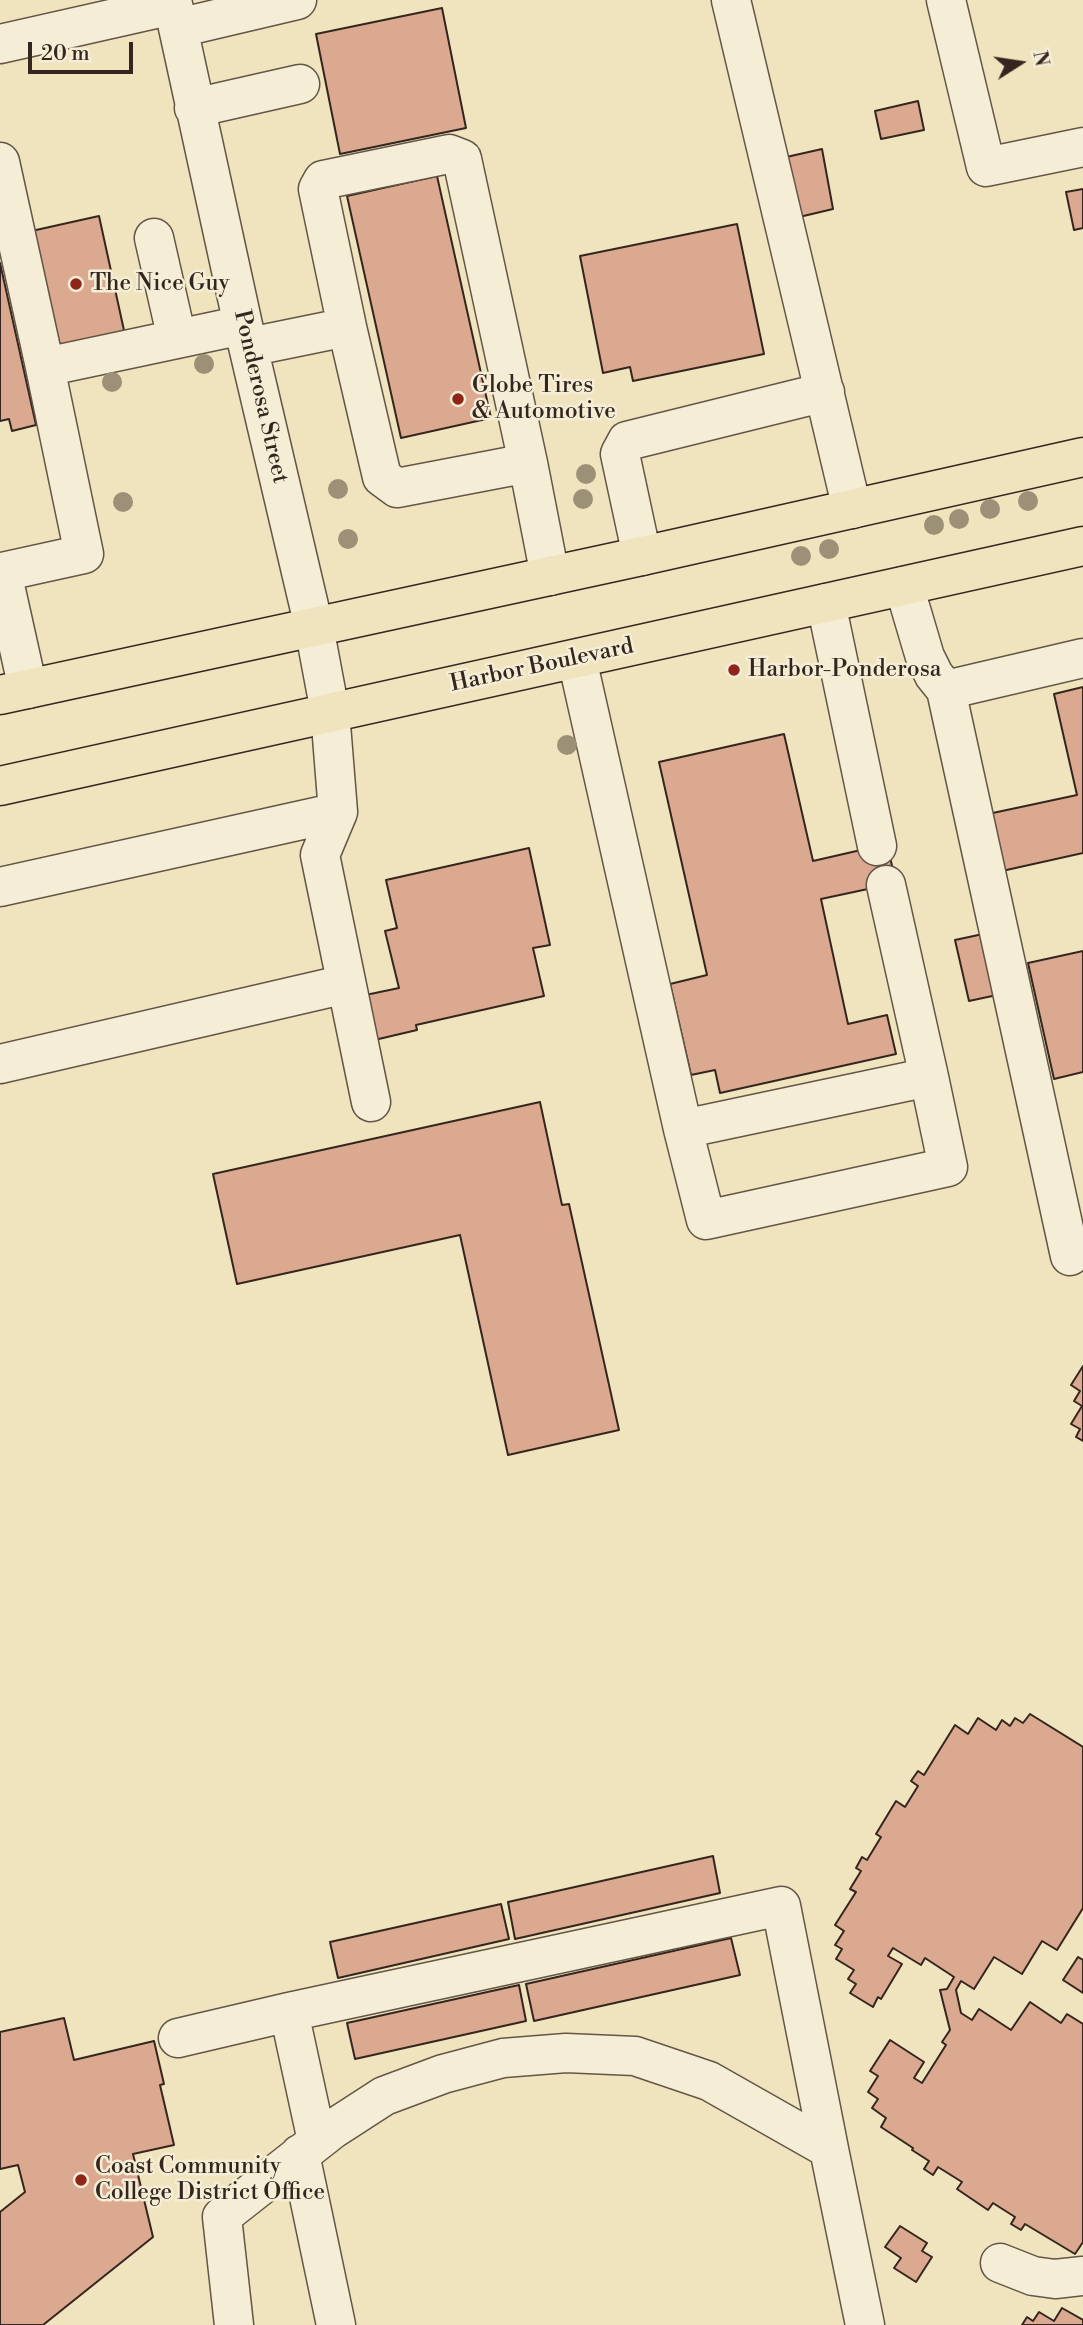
<!DOCTYPE html>
<html>
<head>
<meta charset="utf-8">
<style>
	body { margin:0 }
	#map { position:relative; width:1083px; height:2325px; overflow:hidden; background:#f0e4bf; font-family:"Libre Bodoni",serif }
	canvas { display:block }
	.north { position:absolute; left:985px; top:28px; width:70px; height:70px; -webkit-text-stroke:5px #f5edd5; paint-order:stroke; rotate:78deg; font-size:19px; font-weight:700; line-height:28px; text-align:center; color:#34261f }
	.north::after { content:''; display:block; margin:auto; width:24px; height:32px; background:#34261f; clip-path:polygon(50% 0,100% 100%,50% 72%,0 100%) }
	.scale { position:absolute; left:28px; top:42px; width:105px; height:32px; box-sizing:border-box; border:4px solid #34261f; border-top:0; padding-left:9px; font-size:21px; line-height:24px; white-space:nowrap; color:#34261f; -webkit-text-stroke:5px #f5edd5; paint-order:stroke }
</style>
</head>
<body>
<div id="map">
<canvas width="1083" height="2325"></canvas>
<div class="north">N</div>
<div class="scale">20 m</div>
</div>
<script>
const context = document.querySelector('canvas').getContext('2d');
context.lineJoin = 'round';
function paint(path, color) { context.fillStyle = color; context.fill(path, 'evenodd'); }
const shape = rows => new Path2D(rows.map(r => 'M' + r).join(''));
function trace(path, color, width, dash) { context.strokeStyle = color; context.lineWidth = width; context.lineCap = dash ? 'butt' : 'round'; context.setLineDash(dash || []); context.stroke(path); }
function drawText(font, color, halo, rows, align = 'center') {
  context.font = font + ' "Libre Bodoni",serif'; context.lineWidth = 5; context.setLineDash([]); context.textBaseline = 'middle'; context.strokeStyle = halo; context.fillStyle = color; for (const [text, x, y, turn = 0] of rows) {
    context.save(); context.translate(x, y); context.rotate((+turn || 0) * Math.PI / 180); context.textAlign = isNaN(turn) ? turn : align; if (halo) context.strokeText(text, 0, 0); context.fillText(text, 0, 0); context.restore();
  }
}
const building = shape([
	[442,8,466,128,340,154,316,34,442,8],
	[918,101,924,130,881,139,875,111,918,101],
	[822,149,833,209,795,218,782,158,822,149],
	[437,176,491,418,401,438,347,196,437,176],
	[1083,189,1083,228,1074,230,1066,192,1083,189],
	[99,216,125,335,54,351,27,232,99,216],
	[737,224,764,354,633,381,630,367,603,373,580,256,737,224],
	[0,263,36,425,12,431,9,419,0,421,0,263],
	[1083,687,1083,853,1002,871,988,814,1077,795,1054,694,1083,687],
	[784,734,813,861,887,844,896,883,821,899,848,1024,887,1015,896,1054,720,1093,715,1070,691,1075,670,984,707,975,659,762,784,734],
	[529,848,550,945,533,948,544,996,416,1025,417,1030,366,1042,356,997,399,988,385,931,397,928,386,880,529,848],
	[983,934,997,995,969,1001,955,940,983,934],
	[1083,951,1083,1072,1054,1079,1028,963,1083,951],
	[540,1102,562,1205,569,1204,619,1430,508,1455,460,1235,237,1284,213,1174,540,1102],
	[1083,1366,1083,1441,1076,1437,1080,1429,1071,1424,1082,1406,1074,1401,1080,1391,1071,1385,1083,1366],
	[1030,1714,1083,1747,1083,1908,1057,1950,1042,1941,1022,1974,994,1957,974,1989,961,1981,956,1990,961,2013,972,2020,979,2009,1011,2030,1030,2002,1061,2023,1067,2014,1083,2024,1083,2242,1075,2254,1025,2224,1021,2230,1011,2224,1015,2217,993,2203,988,2210,957,2189,962,2182,938,2167,933,2175,924,2169,929,2161,912,2150,913,2148,881,2127,886,2118,872,2108,878,2099,868,2092,878,2076,870,2071,890,2040,924,2062,914,2078,922,2083,946,2045,942,2042,950,2030,940,1990,947,1989,954,1977,925,1958,921,1965,893,1948,888,1956,902,1964,881,1999,878,1997,873,2007,850,1993,856,1984,848,1979,854,1970,836,1959,842,1949,835,1945,844,1931,835,1925,856,1892,850,1889,861,1871,856,1868,862,1857,867,1860,881,1837,876,1834,896,1801,905,1807,918,1786,911,1781,918,1771,924,1775,955,1725,968,1734,978,1718,996,1730,1002,1720,1010,1726,1015,1718,1023,1723,1030,1714],
	[713,1856,720,1893,515,1939,508,1902,713,1856],
	[501,1904,509,1939,338,1978,330,1942,501,1904],
	[731,1938,740,1975,534,2021,526,1984,731,1938],
	[1078,1957,1083,1960,1083,1993,1063,1980,1078,1957],
	[519,1985,526,2021,355,2059,347,2023,519,1985],
	[64,2018,74,2060,154,2041,164,2084,160,2085,174,2145,133,2154,153,2237,43,2325,0,2325,0,2212,25,2192,18,2165,0,2169,0,2032,64,2018],
	[900,2226,927,2243,922,2251,932,2257,916,2282,894,2268,901,2258,885,2247,900,2226],
	[1062,2308,1083,2320,1083,2325,1022,2325,1027,2317,1033,2321,1039,2312,1054,2321,1062,2308]
]);
paint(building, '#dba98f');
trace(building, '#34261f', 2);
const minor = shape([
	[172,0,243,325,314,627,330,712,338,812,320,855,371,1102],
	[731,0,852,509],
	[946,0,986,167,1083,147],
	[178,28,297,0],
	[0,44,173,5],
	[194,108,300,84],
	[0,162,45,367,243,325],
	[154,238,177,339],
	[347,327,318,189,323,180,449,154,462,159,528,463],
	[249,347,347,327,382,477,397,488,528,463,550,576],
	[642,556,620,454,627,441,825,392],
	[904,586,925,657,934,675,946,690,1083,658],
	[826,603,877,846],
	[577,659,683,1129,929,1077,886,885],
	[28,689,2,572,84,554,45,367],
	[946,690,1070,1256],
	[0,887,338,812],
	[0,1064,346,984],
	[683,1129,706,1220,948,1167,929,1077],
	[289,2012,317,2141],
	[178,2038,289,2012,781,1906,829,2149],
	[300,2154,336,2325],
	[1000,2263,1033,2276,1055,2279,1083,2276],
	[234,2325,222,2217,226,2213,333,2129,384,2096,443,2074,503,2058,566,2053,635,2056,709,2081,829,2149,865,2325]
]);
const major = shape([
	[0,695,642,556,1083,457],
	[0,786,1083,546]
]);
trace(minor, '#635647', 41);
trace(major, '#34261f', 41);
trace(minor, '#f5edd5', 38);
trace(major, '#f0e4bf', 38);
context.fillStyle = '#9c9176';
for (const [x, y] of [
	[204,364],
	[112,382],
	[586,474],
	[338,489],
	[583,499],
	[1028,501],
	[123,502],
	[990,509],
	[959,519],
	[934,525],
	[348,539],
	[829,549],
	[801,556],
	[567,745]
]) { context.beginPath(); context.arc(x, y, 10, 0, 2 * Math.PI); context.fill(); }
for (const [x, y, r, color] of [
	[76,284,7,"#8f2418"],
	[458,399,7,"#8f2418"],
	[734,670,7,"#8f2418"],
	[81,2180,7,"#8f2418"]
]) { const dot = new Path2D(); dot.arc(x, y, r, 0, 2 * Math.PI); context.fillStyle = color; context.fill(dot); trace(dot, '#f5edd5', 2.5); }
drawText('23px', '#34261f', '#f5edd5', [
	["The Nice Guy",90,284],
	["Globe Tires",472,386],
	["& Automotive",472,412],
	["Harbor-Ponderosa",748,670],
	["Coast Community",95,2167],
	["College District Office",95,2193]
], 'left');
drawText('23px', '#34261f', '#f5edd5', [
	["Ponderosa Street",260,397,77],
	["Harbor Boulevard",542,666,-12]
]);
</script>
</body>
</html>
